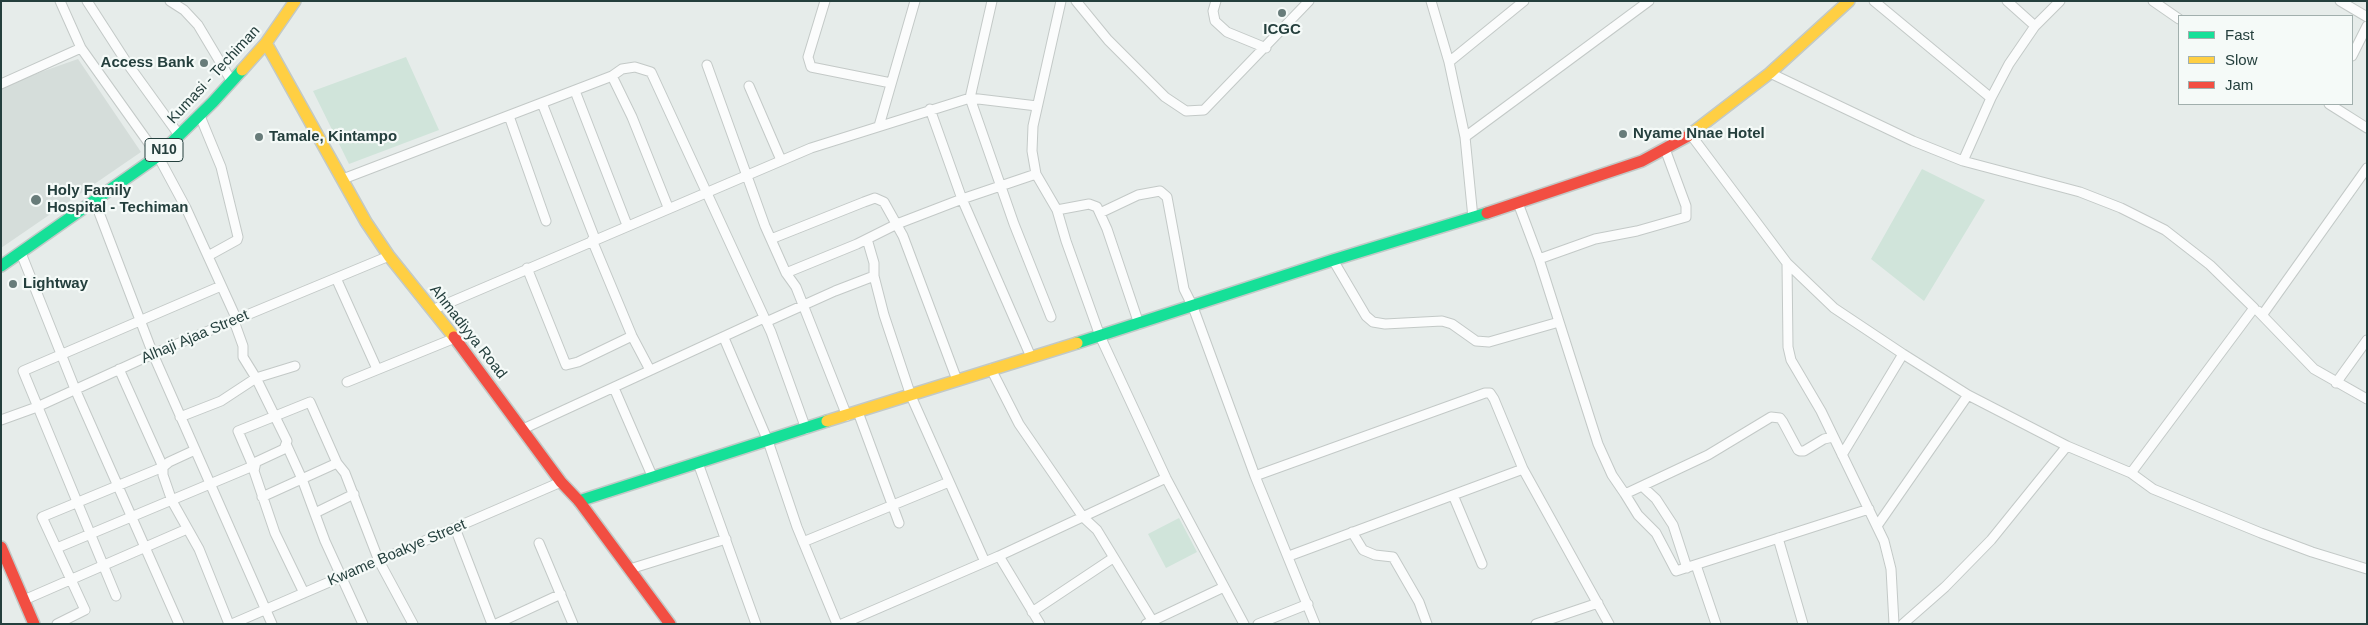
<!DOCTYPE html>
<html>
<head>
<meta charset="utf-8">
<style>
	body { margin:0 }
	#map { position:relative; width:2368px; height:625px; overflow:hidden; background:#e6ecea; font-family:Helvetica,sans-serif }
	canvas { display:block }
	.frame { position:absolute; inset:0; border:2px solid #243f3d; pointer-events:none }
	.legend { position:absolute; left:2178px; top:15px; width:175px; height:90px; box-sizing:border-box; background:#f5faf8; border:1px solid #a1afad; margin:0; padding:6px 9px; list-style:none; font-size:15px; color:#243f3d }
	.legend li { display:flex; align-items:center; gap:10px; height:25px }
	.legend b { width:25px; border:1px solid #a1afad }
</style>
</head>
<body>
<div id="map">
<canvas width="2368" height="625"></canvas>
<div class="frame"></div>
<ul class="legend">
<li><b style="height:6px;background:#16e098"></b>Fast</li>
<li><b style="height:6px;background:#ffcf43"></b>Slow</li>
<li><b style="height:6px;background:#f24e42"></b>Jam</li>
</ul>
</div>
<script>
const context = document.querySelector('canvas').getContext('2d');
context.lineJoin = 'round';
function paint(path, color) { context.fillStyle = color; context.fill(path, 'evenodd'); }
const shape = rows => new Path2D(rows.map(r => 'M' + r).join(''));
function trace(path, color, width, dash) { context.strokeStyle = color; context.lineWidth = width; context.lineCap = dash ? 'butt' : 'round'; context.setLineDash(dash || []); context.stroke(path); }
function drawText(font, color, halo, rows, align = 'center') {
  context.font = font + ' Helvetica,sans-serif'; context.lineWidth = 4.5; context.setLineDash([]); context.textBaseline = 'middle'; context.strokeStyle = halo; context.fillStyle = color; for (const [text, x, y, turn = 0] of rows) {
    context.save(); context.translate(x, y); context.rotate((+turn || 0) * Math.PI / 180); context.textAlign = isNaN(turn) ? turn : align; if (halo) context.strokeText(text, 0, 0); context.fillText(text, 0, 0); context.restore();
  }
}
paint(shape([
	[78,59,141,152,1,248,1,86]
]), '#d5ddda');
paint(shape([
	[406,57,439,130,349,164,313,91],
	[1922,169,1985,200,1924,301,1871,259],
	[1179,518,1197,552,1166,568,1148,534]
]), '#d0e4da');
const street = shape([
	[60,1,81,48],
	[87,1,127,63,179,135],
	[170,1,184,10,198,25,232,82],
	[825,1,808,57,811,67,891,83],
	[992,1,970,98,1014,224,1051,317],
	[1076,1,1108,40,1165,97,1186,111,1204,110,1309,1],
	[1216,1,1213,11,1215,21,1227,32,1266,48],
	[1431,1,1449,62,1465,137,1473,218],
	[1874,1,1991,98,1963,161],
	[2007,1,2035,26],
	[2153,1,2179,19],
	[2340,1,2367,17],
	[2352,56,2367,26],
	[1449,62,1524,1],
	[707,65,765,226,786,273,796,287,847,416],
	[1770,73,1913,141,1963,161,2080,192,2121,208,2165,230,2210,265,2254,308,2131,473],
	[612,76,632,117,668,207],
	[1,84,81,48,158,156,186,208,237,320],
	[749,86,781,160],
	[575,91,627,225],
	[1991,98,2009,64,2035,26,2060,1],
	[542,103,595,239],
	[2329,104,2367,128],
	[930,109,962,199,1031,357],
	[200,116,221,167,238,237,237,240,208,256],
	[509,116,546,221],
	[879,126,915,1],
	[1691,135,1787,263,1834,308,1903,354,1968,395,2067,446,2131,473,2153,489,2261,533,2312,552,2367,569],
	[1465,137,1649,1],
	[1036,174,1057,210,1066,241,1100,336,1166,478,1244,624],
	[343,179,612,76,622,69,635,67,651,72,771,332,806,429],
	[95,202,153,354,272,624],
	[1518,203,1539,259,1598,444,1612,475,1625,494,1708,455,1771,417,1780,418,1783,422,1798,450,1800,451,1804,451,1824,439,1833,437],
	[1057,210,1089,204,1097,207,1107,229,1139,324],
	[1100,213,1138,195,1160,191,1167,197,1184,289,1193,307,1255,476,1315,624],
	[771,239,864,202,875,198,884,202,903,236,957,380],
	[592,240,632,336,650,370],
	[21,253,75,389,179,624],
	[1539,259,1595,239,1637,231,1686,217,1686,206,1665,149],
	[1333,260,1366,316,1373,322,1385,324,1442,321,1452,324,1476,341,1489,342,1559,322],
	[1787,263,1788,347,1791,360,1821,411,1884,541,1891,569,1894,624],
	[527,268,566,365,578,362,632,336],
	[786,273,857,244,897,224,962,199,1036,174,1032,151,1033,126,1061,1],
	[874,276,884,315,911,396,985,562],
	[336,278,377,369],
	[432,310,811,148,970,98,1037,106],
	[2258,311,2314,369,2367,399],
	[2263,314,2367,168],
	[234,321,243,346,243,357,256,378,287,441,284,449,256,462,254,471,275,533,304,593],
	[766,322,835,291,874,276,874,263,867,239],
	[724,338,768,441,797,527,837,624],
	[991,369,1019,424,1083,517,1097,530,1152,620],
	[347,382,455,338],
	[2336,383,2367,340],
	[614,388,653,478],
	[858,412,899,523],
	[180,417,221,401,256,378,295,366],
	[1,420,37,407,153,354,389,256],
	[523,429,764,318],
	[287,446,302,479,325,541,363,624],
	[195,450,169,462,163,467,163,475,172,501,199,549,229,624],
	[1842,455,1903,354],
	[698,463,756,624],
	[1255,476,1485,393,1490,393,1494,399,1523,469],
	[1642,486,1656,499,1673,525,1687,568],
	[1625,494,1638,515,1656,533,1676,571,1869,509],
	[1453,495,1482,564],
	[262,497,337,463],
	[315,513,354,494],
	[1877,526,1968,395],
	[455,528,492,624],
	[1352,532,1363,550,1375,555,1393,557,1419,602,1427,624],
	[1778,538,1803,624],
	[803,542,949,482],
	[539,543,573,624],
	[57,548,253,466,238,431,310,402,337,463,345,473,379,561,413,624],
	[999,556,1166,478],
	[1289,556,1523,469,1609,624],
	[1696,565,1716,624],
	[630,569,726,539],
	[116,596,23,371,221,286],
	[24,600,187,529],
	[1032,612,1113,558],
	[57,624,85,610,42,517,163,467,119,369],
	[232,624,561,482],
	[496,624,561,594],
	[842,624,999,556,1040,624],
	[1146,624,1224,587],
	[1258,624,1308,604],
	[1536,624,1598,603],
	[1903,624,1945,587,1991,540,2067,446]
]);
const fast = shape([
	[1,266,158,156,213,102,242,70],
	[1077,343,1333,260,1487,213],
	[579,501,827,421]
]);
const slow = shape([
	[266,43,366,222,389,256,454,337],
	[242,70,266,43,295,1],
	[1688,136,1770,73,1849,1],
	[827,421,1077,343]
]);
const jam = shape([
	[1487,213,1642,161,1688,136],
	[454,337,561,482,579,501,670,624],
	[1,547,34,624]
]);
trace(street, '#c3c9c7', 11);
trace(fast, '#c2c9c7', 14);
trace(slow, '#c2c9c7', 14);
trace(jam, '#c2c9c7', 14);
trace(street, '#fbfcfc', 9);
trace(fast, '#16e098', 11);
trace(slow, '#ffcf43', 11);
trace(jam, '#f24e42', 11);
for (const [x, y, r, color] of [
	[1282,13,5,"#687c7a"],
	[204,63,5,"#687c7a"],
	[1623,134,5,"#687c7a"],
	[259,137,5,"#687c7a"],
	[36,200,6,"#687c7a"],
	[13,284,5,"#687c7a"]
]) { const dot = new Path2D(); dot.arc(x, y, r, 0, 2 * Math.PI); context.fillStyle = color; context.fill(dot); trace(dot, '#f5faf8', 2); }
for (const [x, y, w] of [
	[164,150,38]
]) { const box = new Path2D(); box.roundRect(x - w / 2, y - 11.5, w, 23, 4); context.fillStyle = '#f5faf8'; context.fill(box); trace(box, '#243f3d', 1); }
drawText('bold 14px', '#243f3d', null, [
	["N10",164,150]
]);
drawText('bold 15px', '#243f3d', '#f5faf8', [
	["ICGC",1282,30,"center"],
	["Access Bank",194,63,"right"],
	["Nyame Nnae Hotel",1633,134],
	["Tamale, Kintampo",269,137],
	["Holy Family",47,191],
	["Hospital - Techiman",47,208],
	["Lightway",23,284]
], 'left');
drawText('15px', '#243f3d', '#f5faf8', [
	["Kumasi - Techiman",214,75,-47],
	["Ahmadiyya Road",468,332,52],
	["Alhaji Ajaa Street",195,337,-23],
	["Kwame Boakye Street",397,553,-23]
]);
</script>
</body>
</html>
